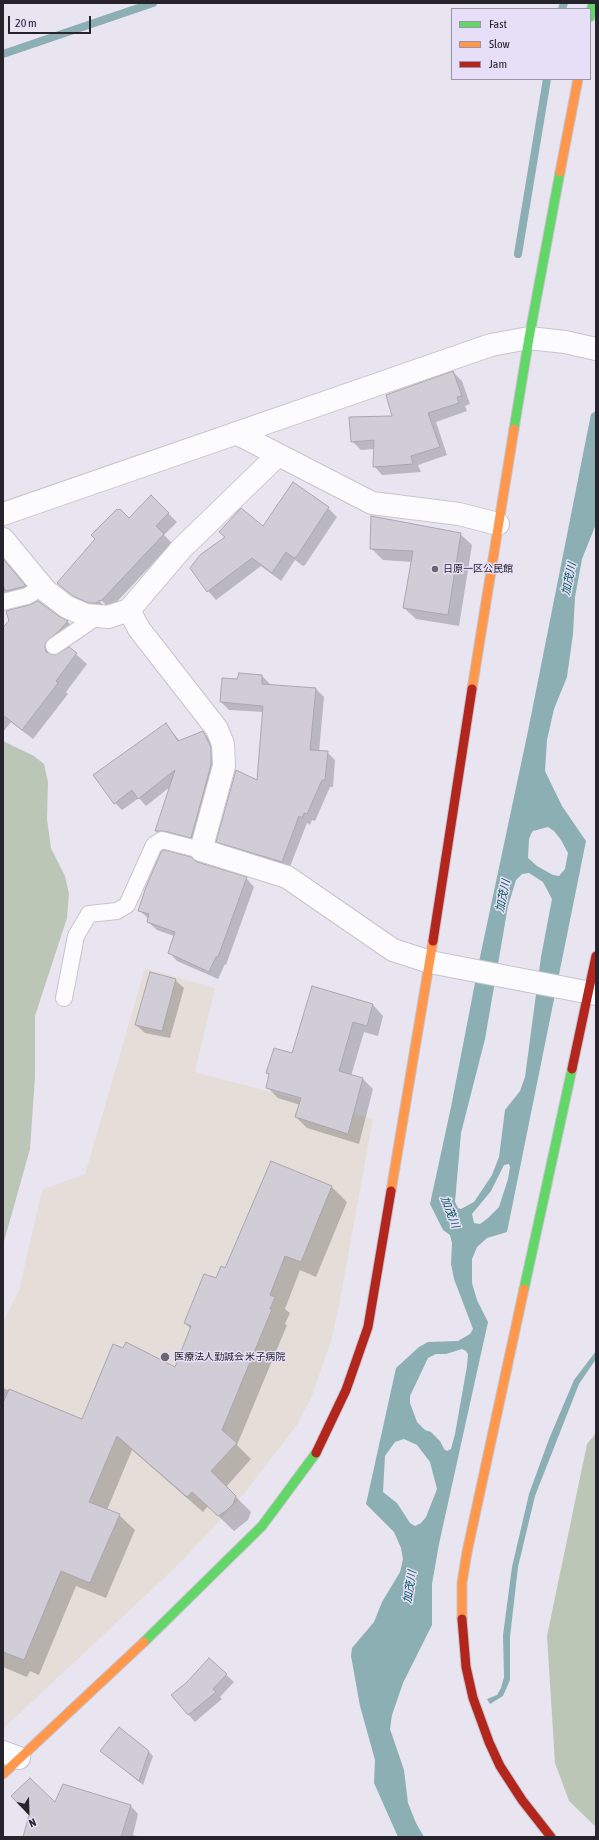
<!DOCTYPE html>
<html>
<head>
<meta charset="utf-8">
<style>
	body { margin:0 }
	#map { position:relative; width:599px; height:1840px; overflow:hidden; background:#e8e5f1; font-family:"Asap Condensed",sans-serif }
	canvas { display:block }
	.frame { position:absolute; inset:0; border:4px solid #26232c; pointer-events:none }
	.legend { position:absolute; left:451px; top:8px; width:140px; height:72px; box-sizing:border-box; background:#e6dff7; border:1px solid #9994a6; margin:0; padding:5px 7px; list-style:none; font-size:12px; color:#26232c }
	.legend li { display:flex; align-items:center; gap:8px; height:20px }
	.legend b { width:20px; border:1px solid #9994a6 }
	.north { position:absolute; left:8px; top:1792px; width:40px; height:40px; -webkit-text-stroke:3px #e6dff7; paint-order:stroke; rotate:157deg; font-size:11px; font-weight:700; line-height:16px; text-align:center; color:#26232c }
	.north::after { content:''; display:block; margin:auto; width:14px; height:18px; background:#26232c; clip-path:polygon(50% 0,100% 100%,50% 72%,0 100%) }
	.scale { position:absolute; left:8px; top:16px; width:83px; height:18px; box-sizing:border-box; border:2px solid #26232c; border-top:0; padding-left:5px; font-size:12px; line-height:14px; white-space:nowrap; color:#26232c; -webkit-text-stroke:3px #e6dff7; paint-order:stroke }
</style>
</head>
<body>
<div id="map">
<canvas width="599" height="1840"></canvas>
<div class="frame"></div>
<ul class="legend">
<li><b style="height:5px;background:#63d668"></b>Fast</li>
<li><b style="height:5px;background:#ff974d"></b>Slow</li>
<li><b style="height:5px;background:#b3261e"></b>Jam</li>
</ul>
<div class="north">N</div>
<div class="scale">20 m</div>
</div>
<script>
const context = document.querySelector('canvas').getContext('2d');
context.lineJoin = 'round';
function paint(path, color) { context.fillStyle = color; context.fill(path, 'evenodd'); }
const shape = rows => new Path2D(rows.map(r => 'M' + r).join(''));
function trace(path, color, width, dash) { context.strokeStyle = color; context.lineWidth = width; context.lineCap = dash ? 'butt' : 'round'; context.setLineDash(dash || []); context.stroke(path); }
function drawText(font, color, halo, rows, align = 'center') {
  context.font = font + ' "Asap Condensed","Noto Sans JP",sans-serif'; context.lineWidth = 3; context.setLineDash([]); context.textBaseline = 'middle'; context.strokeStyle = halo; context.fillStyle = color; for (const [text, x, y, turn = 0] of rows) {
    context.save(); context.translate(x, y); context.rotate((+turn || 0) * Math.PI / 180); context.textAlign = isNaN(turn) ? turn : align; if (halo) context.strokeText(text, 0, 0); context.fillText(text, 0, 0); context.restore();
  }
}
paint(shape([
	[145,968,215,988,195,1072,373,1119,339,1306,331,1341,312,1396,297,1425,253,1482,238,1501,178,1565,3,1729,3,1322,19,1290,42,1190,85,1174]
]), '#e5ded8');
paint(shape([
	[3,741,34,756,44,764,48,782,47,819,51,848,65,876,69,894,67,918,35,1016,35,1077,30,1149,3,1245],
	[596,1433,596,1827,569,1801,555,1763,547,1636,587,1444]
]), '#bcc6b7');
paint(shape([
	[596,411,596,524,582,559,575,597,573,634,567,677,554,709,547,740,545,771,562,806,586,841,507,1232,487,1238,477,1247,472,1259,472,1283,477,1300,488,1322,439,1544,432,1584,432,1625,403,1683,392,1715,390,1729,404,1770,408,1803,416,1823,424,1837,398,1837,374,1783,375,1760,360,1706,351,1656,352,1648,374,1622,382,1602,400,1572,403,1559,401,1548,394,1532,366,1504,396,1368,419,1347,428,1342,458,1341,470,1334,473,1329,454,1279,451,1264,452,1243,450,1235,443,1230,430,1204,451,1107,480,957,528,731,591,414],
	[548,827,554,831,561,840,568,853,565,869,559,876,553,875,537,866,528,858,529,839,531,834,533,831],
	[529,873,543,882,552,899,541,957,525,1077,520,1091,505,1110,499,1157,492,1175,474,1202,461,1209,458,1208,455,1202,461,1133,485,1039,508,906,516,880,522,874],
	[509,1164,510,1167,508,1179,499,1207,488,1218,480,1224,474,1223,472,1214,491,1191,504,1165],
	[462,1349,466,1351,468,1354,467,1366,455,1434,451,1449,447,1451,444,1449,440,1441,431,1432,425,1430,417,1422,410,1403,410,1396,428,1358,436,1354,446,1354],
	[404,1439,417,1445,430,1462,437,1489,426,1517,421,1523,415,1526,410,1523,397,1503,383,1492,385,1456,395,1442],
	[596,1351,596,1359,579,1384,535,1496,518,1567,510,1637,510,1680,503,1696,490,1704,487,1699,497,1695,501,1688,504,1677,503,1635,512,1567,529,1494,549,1439,574,1380]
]), '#8cafb3');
paint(shape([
	[453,372,462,381,470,404,465,406,467,411,436,422,447,455,418,465,421,472,382,475,374,466,375,449,361,450,352,441,394,417],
	[293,483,328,508,337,517,305,565,303,566,295,560,281,581,261,566,216,600,208,591,226,537,263,527],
	[151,497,177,522,164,535,172,543,110,609,98,597,97,598,107,609,83,604,58,583,129,520],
	[460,534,472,545,459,626,416,619,404,608,412,562,383,560,371,548],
	[3,558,34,595,3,596],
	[59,618,68,622,78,632,56,652,54,657,69,648,87,664,66,692,68,694,33,739,11,722,3,732,3,629],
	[262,676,270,684,270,686,316,689,324,697,319,752,327,752,335,760,333,787,330,787,315,821,312,820,310,825,307,823,289,869,225,849,217,841,258,782,263,712,229,710,221,702,238,680],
	[166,725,180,741,203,733,211,740,218,755,199,845,163,838,156,831,170,787,146,806,139,798,122,810,115,803],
	[197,863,246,878,254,887,226,965,225,964,218,979,177,961,169,952,174,936,157,930,148,922,149,919,139,910],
	[175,980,184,988,170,1038,145,1033,136,1025],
	[373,1005,383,1016,378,1036,364,1032,351,1076,363,1079,373,1089,359,1144,307,1128,296,1117,300,1105,278,1098,267,1087,270,1076,267,1073,293,1055],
	[271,1162,332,1187,347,1202,316,1277,300,1270,285,1309,290,1313,285,1324,287,1325,237,1445,251,1459,226,1487,251,1512,248,1520,234,1531,208,1506,203,1512,132,1450,107,1510,119,1515,135,1530,106,1598,76,1586,39,1675,30,1671,27,1677,3,1667,3,1388,83,1420,175,1368,191,1329,185,1323,226,1269],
	[209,1659,234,1682,220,1697,222,1699,195,1722,188,1714,188,1682],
	[148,1751,153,1756,143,1785,106,1755],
	[55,1804,131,1806,138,1814,133,1835,142,1837,24,1837]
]), '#0003');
trace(shape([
	[562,9,564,3],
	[3,54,153,3],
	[518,254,547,79]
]), '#8cafb3', 8);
const building = shape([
	[453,371,462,396,457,397,459,403,428,413,440,447,411,456,413,464,373,467,374,440,351,442,349,417,392,416,386,395,453,371],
	[293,482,329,507,297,556,294,558,286,552,272,573,252,558,207,592,190,568,200,555,225,537,219,532,241,508,263,526,293,482],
	[151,495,169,513,156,526,164,534,101,601,100,600,96,603,89,603,73,596,57,583,95,539,91,535,117,509,118,510,120,509,129,518,151,495],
	[371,516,461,533,448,615,403,608,413,551,370,549,371,516],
	[3,559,26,586,6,591,3,586,3,559],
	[38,601,60,617,68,621,60,630,46,642,45,646,46,652,55,655,69,647,77,653,56,681,58,683,22,730,3,715,3,627,9,621,6,611,29,605,38,601],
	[239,673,262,675,262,684,316,688,310,750,328,751,325,780,322,780,307,814,304,813,302,818,299,816,282,862,216,842,236,770,257,780,263,706,220,702,222,678,237,679,239,673],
	[166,723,178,741,203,731,211,747,211,765,191,838,164,831,155,831,175,770,138,799,132,790,114,804,93,775,166,723],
	[164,850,191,857,197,862,247,877,218,957,216,957,209,972,168,953,175,932,147,922,149,914,138,911,146,887,161,852,164,850],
	[150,972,176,979,162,1031,135,1025,150,972],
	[312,986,373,1004,367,1026,353,1022,339,1071,363,1078,348,1134,295,1117,301,1098,266,1088,269,1074,266,1073,274,1048,292,1053,312,986],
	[271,1161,332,1186,301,1262,285,1256,270,1295,275,1297,270,1309,272,1309,222,1430,237,1443,211,1471,236,1496,233,1504,226,1511,218,1516,192,1492,187,1497,117,1436,89,1502,120,1514,90,1583,61,1571,24,1660,3,1652,3,1403,9,1389,82,1419,113,1344,123,1348,126,1342,175,1367,191,1326,184,1323,204,1274,216,1278,221,1266,225,1268,271,1161],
	[209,1658,227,1674,213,1689,216,1692,188,1715,171,1695,187,1682,209,1658],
	[119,1727,149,1751,139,1781,100,1751,119,1727],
	[30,1778,55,1802,63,1784,131,1805,121,1837,23,1837,29,1815,11,1796,30,1778]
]);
paint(building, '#d0cdd7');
trace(building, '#a9a6b0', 1);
const lane = shape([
	[3,602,27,596,43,587],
	[54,646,98,616],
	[64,998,76,936,89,914,117,911,127,905,154,845,162,840,201,850]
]);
const street = shape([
	[236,433,372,503,459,514,498,524],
	[3,514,491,345,529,338,565,342,596,349],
	[3,539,46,591,67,607,86,615,108,617,129,610,139,629,217,729,223,744,224,766,201,850,287,877,393,950,430,962,596,994],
	[129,610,182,548,278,455],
	[3,1752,19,1758]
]);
const fast = shape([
	[590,17,593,3],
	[514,429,529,338,560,172],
	[524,1289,572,1069],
	[144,1642,262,1526,316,1453]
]);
const slow = shape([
	[560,172,578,79],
	[472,689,514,429],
	[391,1191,433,941],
	[462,1619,462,1583,467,1552,524,1289],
	[3,1774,144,1642]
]);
const jam = shape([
	[433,941,472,689],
	[572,1069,596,956],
	[316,1453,346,1390,368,1327,391,1191],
	[462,1619,466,1667,473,1698,489,1742,500,1766,522,1800,551,1837]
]);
trace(lane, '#c6c4cd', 18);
trace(street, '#c6c4cd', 24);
trace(fast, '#c6c4cd', 11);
trace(slow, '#c6c4cd', 11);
trace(jam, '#c6c4cd', 11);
trace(lane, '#fcfbfd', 16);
trace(street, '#fcfbfd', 22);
trace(fast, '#63d668', 9);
trace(slow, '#ff974d', 9);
trace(jam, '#b3261e', 9);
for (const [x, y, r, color] of [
	[435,569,4,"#6a6771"],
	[165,1357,5,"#6a6771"]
]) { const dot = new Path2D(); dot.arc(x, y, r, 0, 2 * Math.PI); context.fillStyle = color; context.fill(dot); trace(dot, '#e6dff7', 1.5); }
drawText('10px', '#26232c', '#e6dff7', [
	["日原一区公民館",443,569],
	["医療法人勤誠会 米子病院",174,1357]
], 'left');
drawText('italic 11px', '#025456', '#e6dff7', [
	["加茂川",569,579,-78],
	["加茂川",503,896,-78],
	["加茂川",450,1212,69],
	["加茂川",410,1587,-81]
]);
</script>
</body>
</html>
